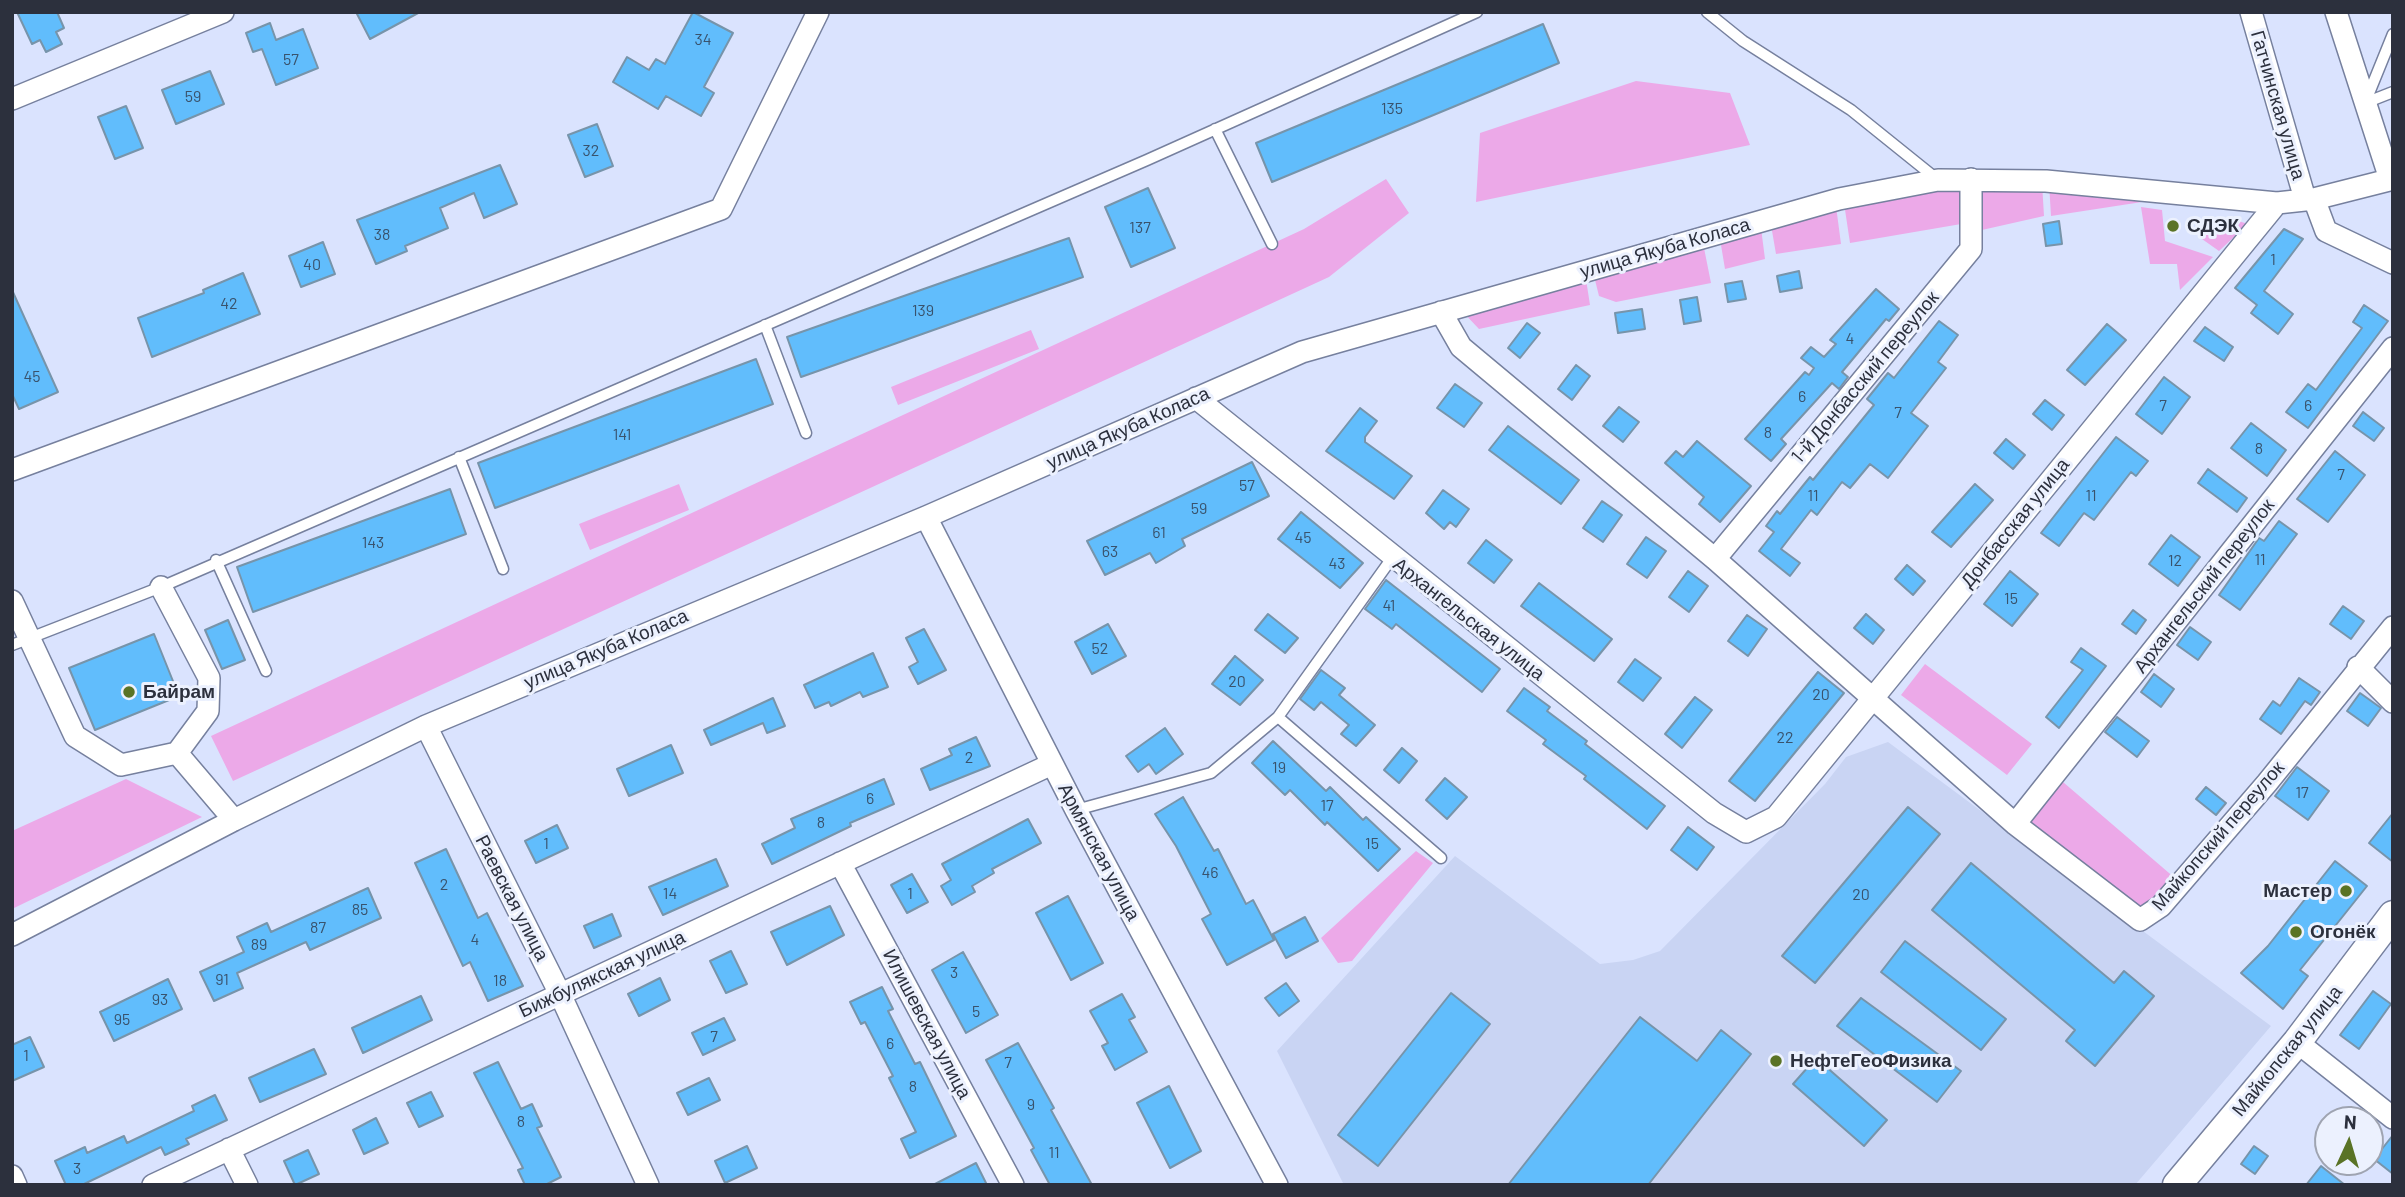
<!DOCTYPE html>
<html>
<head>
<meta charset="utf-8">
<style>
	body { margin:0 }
	#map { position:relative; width:2405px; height:1197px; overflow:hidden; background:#dae3fe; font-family:Barlow,sans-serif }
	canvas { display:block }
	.frame { position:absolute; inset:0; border:14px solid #2c303d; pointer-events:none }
	.north { position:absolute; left:2314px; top:1106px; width:70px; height:70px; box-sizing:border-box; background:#ecf1fe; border:2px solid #9fa4b1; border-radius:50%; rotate:4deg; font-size:19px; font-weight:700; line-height:28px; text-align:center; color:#2c303d }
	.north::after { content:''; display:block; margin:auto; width:24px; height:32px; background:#5a7326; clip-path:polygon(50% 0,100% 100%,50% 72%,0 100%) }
</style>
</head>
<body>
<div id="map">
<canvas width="2405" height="1197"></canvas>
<div class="frame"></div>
<div class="north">N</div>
</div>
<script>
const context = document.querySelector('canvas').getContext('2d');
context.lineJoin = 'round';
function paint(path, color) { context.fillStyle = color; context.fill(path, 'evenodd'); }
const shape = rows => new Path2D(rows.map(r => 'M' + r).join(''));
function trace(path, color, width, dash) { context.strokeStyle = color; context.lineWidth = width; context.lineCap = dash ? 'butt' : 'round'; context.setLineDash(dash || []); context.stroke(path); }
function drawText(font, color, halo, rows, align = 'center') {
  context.font = font + ' Barlow,sans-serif'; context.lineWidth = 6; context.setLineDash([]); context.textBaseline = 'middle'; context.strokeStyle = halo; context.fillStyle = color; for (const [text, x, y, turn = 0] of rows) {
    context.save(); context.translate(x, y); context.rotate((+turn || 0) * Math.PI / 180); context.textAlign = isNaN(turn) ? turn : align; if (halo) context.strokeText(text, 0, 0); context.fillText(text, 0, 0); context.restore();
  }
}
paint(shape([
	[1888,742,2271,1026,2135,1185,1344,1185,1277,1051,1455,856,1600,964,1633,960,1660,951,1825,784,1846,757]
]), '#c9d4f3');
paint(shape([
	[1636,81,1730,93,1750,145,1476,202,1480,133],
	[1386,179,1409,213,1329,277,233,781,211,736,1304,229],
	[1967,183,1967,223,1850,243,1844,203],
	[1972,183,2042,183,2044,216,1973,232],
	[2049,183,2177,202,2142,202,2051,216],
	[1836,206,1841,244,1776,254,1771,225],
	[2141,207,2162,210,2165,241,2213,257,2180,290,2177,264,2150,264],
	[2208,218,2232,219,2248,224,2219,251,2202,239],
	[1761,228,1765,259,1725,269,1720,239],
	[1703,243,1711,283,1616,302,1599,296,1593,272],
	[1585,273,1590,305,1479,329,1461,310],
	[1031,330,1039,349,898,405,891,387],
	[679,484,689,510,590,550,579,524],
	[1925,664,2032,744,2007,775,1901,695],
	[126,779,202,817,12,909,12,831],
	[2063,782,2176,879,2144,910,2134,909,2023,825],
	[1416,851,1433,863,1352,961,1338,963,1321,938]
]), '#eca9e8');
const building = shape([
	[17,12,57,12,64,28,56,32,62,44,46,52,40,40,32,44,17,12],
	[356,12,420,12,370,39,356,12],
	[693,12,733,33,704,87,714,93,701,116,666,96,658,109,613,82,627,57,649,70,656,59,665,64,693,12],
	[270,23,276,40,303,29,318,68,276,85,262,49,253,52,246,33,270,23],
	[1543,24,1559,63,1272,182,1256,143,1543,24],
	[210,71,224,104,176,124,162,90,210,71],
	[126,106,143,148,115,159,98,117,126,106],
	[597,124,613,166,585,177,568,135,597,124],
	[500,165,517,204,484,218,474,193,440,208,448,228,405,246,407,251,376,264,357,220,500,165],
	[1148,188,1175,248,1131,267,1105,207,1148,188],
	[2059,221,2062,244,2046,246,2043,224,2059,221],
	[2284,229,2303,239,2264,291,2293,314,2278,334,2251,313,2257,305,2235,288,2284,229],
	[1069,238,1083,277,801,377,787,337,1069,238],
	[323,242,335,274,301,287,289,256,323,242],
	[1799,271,1802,288,1780,292,1777,276,1799,271],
	[243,273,260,314,152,357,138,318,204,293,203,290,243,273],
	[1742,281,1746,299,1728,302,1725,284,1742,281],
	[1876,289,1899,309,1889,321,1886,319,1842,372,1848,377,1839,389,1832,383,1781,439,1786,444,1771,461,1745,439,1805,372,1809,375,1814,368,1801,358,1811,347,1824,357,1836,344,1830,340,1876,289],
	[12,290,58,392,19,409,12,394,12,290],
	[1697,297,1701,321,1684,324,1680,300,1697,297],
	[2364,305,2388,321,2308,428,2286,412,2308,384,2316,390,2362,328,2353,322,2364,305],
	[1642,309,1645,329,1618,333,1615,313,1642,309],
	[1939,321,1958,335,1938,362,1946,368,1911,413,1928,426,1888,478,1870,464,1850,488,1842,482,1817,515,1811,510,1781,549,1800,563,1790,576,1759,551,1774,532,1766,526,1777,511,1780,514,1810,477,1813,480,1874,405,1867,399,1888,373,1894,378,1939,321],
	[1527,323,1540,333,1520,358,1508,348,1527,323],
	[2107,324,2126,340,2085,385,2067,370,2107,324],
	[2205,327,2233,347,2224,361,2194,341,2205,327],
	[756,359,773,404,495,508,478,463,756,359],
	[1576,365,1590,376,1572,400,1558,389,1576,365],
	[2164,377,2190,397,2162,434,2136,414,2164,377],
	[1455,384,1482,403,1464,427,1437,408,1455,384],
	[2045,400,2064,415,2052,430,2033,414,2045,400],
	[1619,407,1639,422,1623,442,1603,426,1619,407],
	[1360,408,1377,421,1365,437,1365,442,1412,476,1394,499,1326,451,1360,408],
	[2363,412,2384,428,2374,441,2353,426,2363,412],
	[2251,423,2286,450,2267,476,2231,448,2251,423],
	[1508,426,1579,480,1561,504,1489,450,1508,426],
	[2116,437,2148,461,2136,476,2131,472,2094,520,2084,513,2059,546,2041,533,2116,437],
	[2006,439,2025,455,2013,469,1994,453,2006,439],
	[1697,441,1751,486,1720,522,1699,504,1704,497,1665,463,1676,451,1683,457,1697,441],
	[2335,451,2365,475,2328,522,2297,499,2335,451],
	[1252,462,1269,496,1182,539,1185,546,1156,563,1150,553,1105,575,1087,541,1252,462],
	[2208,469,2247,498,2237,512,2198,483,2208,469],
	[1975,484,1993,500,1951,547,1932,532,1975,484],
	[450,489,466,534,253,612,237,567,450,489],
	[1443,490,1469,509,1456,527,1450,522,1444,529,1426,513,1443,490],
	[1602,501,1622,515,1603,542,1583,528,1602,501],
	[1301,512,1363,563,1340,588,1278,539,1301,512],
	[2279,521,2297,534,2240,610,2219,595,2259,538,2264,541,2279,521],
	[2171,535,2200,557,2178,586,2149,564,2171,535],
	[1646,537,1666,551,1647,578,1627,564,1646,537],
	[1486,540,1512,560,1494,583,1468,563,1486,540],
	[1907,565,1925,581,1913,595,1895,579,1907,565],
	[1688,571,1708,586,1689,612,1669,597,1688,571],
	[2010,571,2038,594,2012,626,1984,604,2010,571],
	[1386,580,1500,669,1482,692,1396,624,1392,629,1365,609,1386,580],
	[1539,583,1612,639,1594,661,1521,606,1539,583],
	[2343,606,2364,621,2351,639,2330,624,2343,606],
	[2133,610,2146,620,2136,634,2122,624,2133,610],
	[1268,614,1298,638,1285,653,1255,630,1268,614],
	[1866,614,1884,630,1873,644,1854,628,1866,614],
	[1747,615,1767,629,1748,656,1728,641,1747,615],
	[228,620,245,660,222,669,205,630,228,620],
	[1108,624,1126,656,1092,674,1075,642,1108,624],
	[2190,627,2211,642,2198,660,2177,645,2190,627],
	[924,629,946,670,918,684,909,667,918,662,906,638,924,629],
	[154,634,179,696,95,730,69,668,154,634],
	[2081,648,2106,666,2059,728,2046,717,2083,670,2071,662,2081,648],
	[873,653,888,687,863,697,860,692,831,706,829,702,815,708,804,685,873,653],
	[1235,656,1263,680,1240,705,1212,684,1235,656],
	[1635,659,1661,678,1643,701,1618,682,1635,659],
	[1321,670,1345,688,1339,695,1375,725,1356,746,1341,734,1349,725,1321,702,1314,710,1300,699,1321,670],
	[1818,672,1844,693,1755,801,1729,781,1818,672],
	[2154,674,2174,689,2161,707,2141,692,2154,674],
	[2299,678,2320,692,2311,705,2305,701,2281,734,2260,719,2273,701,2280,706,2299,678],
	[1524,688,1550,707,1547,711,1587,741,1585,744,1665,806,1647,829,1584,779,1586,776,1543,744,1546,740,1507,711,1524,688],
	[2360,693,2381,708,2368,726,2347,711,2360,693],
	[1695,697,1712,710,1682,748,1665,734,1695,697],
	[773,698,785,726,767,733,763,723,711,745,704,730,773,698],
	[2117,717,2149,741,2137,757,2105,732,2117,717],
	[1165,728,1183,754,1156,774,1149,764,1138,772,1126,756,1165,728],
	[976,737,990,766,930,790,921,769,952,755,949,749,976,737],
	[1273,741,1326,791,1330,787,1363,820,1366,817,1400,849,1378,871,1327,822,1325,825,1290,790,1285,795,1252,763,1273,741],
	[671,745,683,773,629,796,617,769,671,745],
	[1402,748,1417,761,1399,783,1384,770,1402,748],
	[2297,767,2329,791,2308,820,2275,796,2297,767],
	[1445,778,1467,797,1447,819,1426,800,1445,778],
	[884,779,894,804,850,823,851,826,772,864,762,844,795,828,791,819,884,779],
	[2206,787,2226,803,2216,815,2196,799,2206,787],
	[1183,797,1214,851,1218,849,1246,904,1253,900,1274,940,1227,965,1202,919,1211,914,1176,846,1155,814,1183,797],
	[1908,807,1940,834,1815,983,1782,956,1908,807],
	[2393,813,2393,862,2369,843,2393,813],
	[1028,819,1041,843,992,869,994,873,972,886,975,892,952,905,941,886,951,880,942,864,1028,819],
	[557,825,568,848,536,863,525,841,557,825],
	[1688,827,1714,847,1697,870,1671,850,1688,827],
	[446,849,478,918,487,913,523,986,488,1001,470,962,463,966,415,863,446,849],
	[716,859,728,886,663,915,649,887,716,859],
	[2335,861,2367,886,2300,970,2308,976,2283,1009,2241,973,2268,946,2335,861],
	[1971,863,2114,983,2124,971,2154,996,2095,1066,2066,1041,2075,1030,1932,910,1971,863],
	[912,874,928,902,907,913,891,885,912,874],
	[368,888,381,918,310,950,306,942,237,973,243,988,214,1001,200,972,244,952,237,937,267,923,271,932,368,888],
	[1068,896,1103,963,1071,980,1036,913,1068,896],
	[830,906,844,935,787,965,771,932,830,906],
	[612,914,621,936,594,948,584,926,612,914],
	[1305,917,1318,941,1286,958,1273,934,1305,917],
	[1905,941,2006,1019,1981,1050,1881,972,1905,941],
	[731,951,747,984,726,993,710,961,731,951],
	[963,952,998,1015,966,1033,932,970,963,952],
	[660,978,670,1000,639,1016,628,994,660,978],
	[168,979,182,1009,114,1041,100,1012,168,979],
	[1286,983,1299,1001,1279,1016,1265,998,1286,983],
	[882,987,893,1009,888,1011,915,1064,920,1062,956,1136,910,1158,901,1139,916,1132,889,1078,893,1076,865,1022,861,1024,850,1002,882,987],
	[2373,991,2391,1004,2359,1049,2340,1035,2373,991],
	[1451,993,1490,1024,1378,1166,1338,1135,1451,993],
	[1122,994,1135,1017,1129,1020,1147,1052,1115,1070,1102,1046,1108,1043,1090,1011,1122,994],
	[421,996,432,1020,363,1053,352,1028,421,996],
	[1861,998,1961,1071,1937,1102,1837,1026,1861,998],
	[1640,1017,1697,1061,1721,1030,1751,1054,1648,1185,1508,1185,1640,1017],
	[724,1018,735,1040,703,1055,692,1033,724,1018],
	[30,1037,44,1067,12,1081,12,1045,30,1037],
	[1018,1043,1054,1108,1051,1110,1092,1185,1050,1185,1031,1150,1034,1148,986,1060,1018,1043],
	[314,1049,326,1074,260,1102,249,1078,314,1049],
	[1816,1058,1887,1120,1864,1146,1793,1084,1816,1058],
	[498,1062,521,1109,532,1104,542,1126,537,1128,561,1177,545,1185,525,1185,518,1170,523,1168,474,1073,498,1062],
	[709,1078,720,1100,688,1115,677,1093,709,1078],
	[1169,1086,1201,1151,1170,1168,1137,1103,1169,1086],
	[431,1092,443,1116,419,1127,407,1103,431,1092],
	[215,1095,227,1120,186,1139,189,1144,165,1155,161,1147,82,1185,66,1185,55,1161,85,1147,87,1153,124,1136,127,1143,194,1111,192,1106,215,1095],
	[376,1118,388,1143,364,1154,353,1130,376,1118],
	[2393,1135,2393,1174,2374,1159,2393,1135],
	[747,1146,757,1168,725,1183,715,1161,747,1146],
	[2254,1146,2268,1156,2255,1174,2241,1164,2254,1146],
	[308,1150,319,1174,295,1185,284,1161,308,1150],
	[976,1163,987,1185,933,1185,976,1163],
	[2321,1166,2345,1185,2306,1185,2321,1166]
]);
paint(building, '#61bdfc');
trace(building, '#7794aa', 2);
const lane = shape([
	[1707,12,1743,41,1851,110,1938,180],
	[2393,34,2365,103,2393,92],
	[1215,129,1272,244],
	[765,325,806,433],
	[459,457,503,569],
	[216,560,266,671],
	[12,645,161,587,1147,160,1477,12],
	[1278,717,1392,558],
	[1076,810,1211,773,1278,717,1441,858]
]);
const street = shape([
	[2251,12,2305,199],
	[2336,12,2390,179],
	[12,99,223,12],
	[2314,199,2326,231,2393,263],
	[1441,312,1461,347,1715,559,2015,824,2140,920,2161,906,2267,783,2393,627],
	[1196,398,1714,813,1746,832,1776,817,2277,203],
	[12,470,721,209,818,12],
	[926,517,1076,810,1277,1185],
	[1715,559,1971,249,1971,179],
	[161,587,209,678,208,711,177,753],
	[12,601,75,736,121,765,177,753,234,820],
	[2358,667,2393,702],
	[426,726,560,994,648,1185],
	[2015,824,2393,348],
	[840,863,1013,1185],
	[12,935,234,820,426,726,926,517,1302,352,1839,199,1938,180,2046,181,2277,203,2314,199,2393,179],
	[2297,1042,2393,1118],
	[229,1149,247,1185],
	[12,1176,16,1185],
	[153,1185,1052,764]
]);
const secondary = shape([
	[2177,1185,2297,1042,2393,915]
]);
trace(lane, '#76809e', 13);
trace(street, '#76809e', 24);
trace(secondary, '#76809e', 31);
trace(lane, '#fff', 10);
trace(street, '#fff', 21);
trace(secondary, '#fff', 28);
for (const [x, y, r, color] of [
	[2173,226,7,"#5a7326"],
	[129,692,7,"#5a7326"],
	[2346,891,7,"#5a7326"],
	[2296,932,7,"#5a7326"],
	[1776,1061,7,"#5a7326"]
]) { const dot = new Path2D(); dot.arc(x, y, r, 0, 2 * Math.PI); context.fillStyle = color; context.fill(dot); trace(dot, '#ecf1fe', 2.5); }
drawText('16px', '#39536d', null, [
	["34",703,40],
	["57",291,60],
	["59",193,97],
	["135",1392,109],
	["32",591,151],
	["137",1140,228],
	["38",382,235],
	["1",2273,260],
	["40",312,265],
	["42",229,304],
	["139",923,311],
	["4",1850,339],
	["45",32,377],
	["6",1802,397],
	["7",2163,406],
	["6",2308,406],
	["7",1898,413],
	["8",1768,433],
	["141",622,435],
	["8",2259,449],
	["7",2341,475],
	["57",1247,486],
	["11",1813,496],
	["11",2091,496],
	["59",1199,509],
	["61",1159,533],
	["45",1303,538],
	["143",373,543],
	["63",1110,552],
	["11",2260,560],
	["12",2175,561],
	["43",1337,564],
	["15",2011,599],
	["41",1389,606],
	["52",1100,649],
	["20",1237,682],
	["20",1821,695],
	["22",1785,738],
	["2",969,758],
	["19",1279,768],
	["17",2302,793],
	["6",870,799],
	["17",1327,806],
	["8",821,823],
	["1",546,844],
	["15",1372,844],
	["46",1210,873],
	["2",444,885],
	["14",670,894],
	["1",910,894],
	["20",1861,895],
	["85",360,910],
	["87",318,928],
	["4",475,940],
	["89",259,945],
	["3",954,973],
	["91",222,980],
	["18",500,981],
	["93",160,1000],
	["5",976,1012],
	["95",122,1020],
	["7",714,1037],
	["6",890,1044],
	["1",26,1056],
	["7",1008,1063],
	["8",913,1087],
	["9",1031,1105],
	["8",521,1122],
	["11",1054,1153],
	["3",77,1169]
]);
drawText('19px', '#2c303d', '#ecf1fe', [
	["Гатчинская улица",2278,105,74],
	["улица Якуба Коласа",1665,248,-16],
	["1-й Донбасский переулок",1865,377,-50],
	["улица Якуба Коласа",1128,428,-24],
	["Донбасская улица",2015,523,-51],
	["Архангельский переулок",2204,586,-52],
	["Архангельская улица",1469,619,38],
	["улица Якуба Коласа",606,649,-23],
	["Майкопский переулок",2218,836,-49],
	["Армянская улица",1099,852,62],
	["Раевская улица",512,898,63],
	["Бижбулякская улица",602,974,-25],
	["Илишевская улица",927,1024,62],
	["Майкопская улица",2287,1051,-51]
]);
drawText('bold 19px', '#2c303d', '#ecf1fe', [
	["СДЭК",2187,226],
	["Байрам",143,692],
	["Мастер",2332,891,"right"],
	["Огонёк",2310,932],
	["НефтеГеоФизика",1790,1061]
], 'left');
</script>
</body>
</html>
